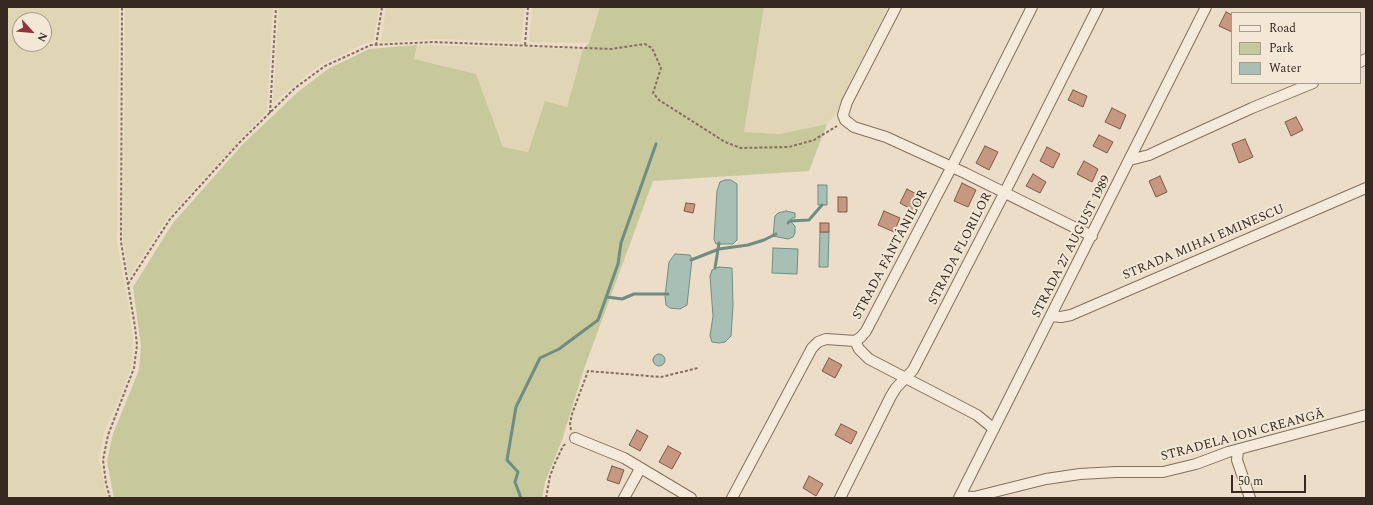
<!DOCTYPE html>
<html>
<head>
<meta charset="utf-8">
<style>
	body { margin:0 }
	#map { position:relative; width:1373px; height:505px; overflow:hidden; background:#ebddc7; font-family:Spectral,serif }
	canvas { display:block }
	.frame { position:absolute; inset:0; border:8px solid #372921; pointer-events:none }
	.legend { position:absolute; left:1231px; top:12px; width:130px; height:72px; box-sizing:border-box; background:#f3e8d6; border:1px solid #a89c8e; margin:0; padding:5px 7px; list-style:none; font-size:12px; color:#372921 }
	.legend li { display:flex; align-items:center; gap:8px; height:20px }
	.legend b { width:20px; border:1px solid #a89c8e }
	.north { position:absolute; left:12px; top:12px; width:40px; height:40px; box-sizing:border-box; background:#f3e8d6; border:1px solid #a89c8e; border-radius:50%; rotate:117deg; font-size:11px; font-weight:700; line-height:16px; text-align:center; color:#372921 }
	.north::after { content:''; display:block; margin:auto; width:14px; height:18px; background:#8f333d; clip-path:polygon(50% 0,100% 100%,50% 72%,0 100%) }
	.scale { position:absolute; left:1231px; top:475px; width:75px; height:18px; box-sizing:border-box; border:2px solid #372921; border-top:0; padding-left:5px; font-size:12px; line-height:14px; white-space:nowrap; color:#372921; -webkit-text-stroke:3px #f3e8d6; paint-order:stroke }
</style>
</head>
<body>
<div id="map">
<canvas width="1373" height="505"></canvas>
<div class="frame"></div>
<ul class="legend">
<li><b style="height:5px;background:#f6ebda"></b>Road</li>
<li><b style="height:11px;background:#c7c89c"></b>Park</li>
<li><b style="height:11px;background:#a8bfb6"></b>Water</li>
</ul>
<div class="north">N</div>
<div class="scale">50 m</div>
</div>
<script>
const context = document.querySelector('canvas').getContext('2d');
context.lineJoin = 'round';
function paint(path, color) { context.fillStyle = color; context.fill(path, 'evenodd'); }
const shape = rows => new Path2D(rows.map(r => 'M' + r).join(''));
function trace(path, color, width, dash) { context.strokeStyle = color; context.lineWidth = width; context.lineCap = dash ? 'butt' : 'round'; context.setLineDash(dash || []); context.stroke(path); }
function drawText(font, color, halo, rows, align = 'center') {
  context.font = font + ' Spectral,serif'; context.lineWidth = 4; context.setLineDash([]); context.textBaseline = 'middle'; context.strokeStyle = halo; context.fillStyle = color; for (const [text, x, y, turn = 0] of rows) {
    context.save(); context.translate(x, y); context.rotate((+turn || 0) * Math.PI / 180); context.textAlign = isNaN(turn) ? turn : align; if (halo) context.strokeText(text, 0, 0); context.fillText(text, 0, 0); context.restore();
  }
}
paint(shape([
	[7,7,119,7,117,242,130,313,133,342,131,368,120,397,104,432,99,460,107,498,7,498],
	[20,20,44,20,44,44,20,44],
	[125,7,273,7,267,111,168,217,129,277,123,241],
	[279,7,379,7,373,42,366,43,318,66,273,103],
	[386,7,525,7,521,42,439,39,381,42],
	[532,7,600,7,589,43,529,42],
	[764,7,888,7,851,80,835,115,827,124,780,134,744,132],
	[417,45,583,49,567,107,545,101,528,152,503,147,476,74,414,59]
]), '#e0d5b5');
paint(shape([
	[600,7,764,7,744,132,780,134,827,124,809,171,653,181,584,369,562,440,545,482,542,498,114,498,107,461,113,434,139,370,141,346,133,287,173,223,243,144,299,91,328,69,369,49,417,45,414,59,476,74,503,147,528,152,545,101,567,107,583,49,589,43]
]), '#c7c89c');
const water = shape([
	[725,180,731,180,737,184,737,240,733,244,716,244,714,239,717,191,720,182,725,180],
	[818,185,827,185,827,205,818,205,818,185],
	[786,211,795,213,795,218,792,218,790,221,795,226,795,233,793,237,788,239,773,236,775,216,778,213,786,211],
	[820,232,829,232,828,267,819,267,820,232],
	[773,248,798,249,797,274,772,273,773,248],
	[675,254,690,255,692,259,687,305,680,309,670,308,666,305,665,296,669,262,675,254],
	[719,267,732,268,733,305,731,336,725,342,719,343,712,342,710,336,713,316,710,276,712,270,719,267],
	'653 360a6 6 0 1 1 12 0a6 6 0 1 1-12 0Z'
]);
paint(water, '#a8bfb6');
trace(water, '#6f8d83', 1);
trace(shape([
	[788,223,790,221,809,220,822,205],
	[691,260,719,249,748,245,764,240,776,234],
	[715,268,719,243],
	[607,297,622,299,634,294,668,294],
	[521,498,515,482,518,472,507,460,516,407,540,358,559,349,598,320,618,264,621,243,656,144]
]), '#6f8d83', 3);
const building = shape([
	[1226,12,1232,15,1232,32,1219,26,1226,12],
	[1073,90,1087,96,1083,107,1068,100,1073,90],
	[1112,108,1126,115,1120,129,1105,122,1112,108],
	[1296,117,1303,130,1291,136,1285,122,1296,117],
	[1099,135,1113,142,1107,153,1093,146,1099,135],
	[1245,139,1253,157,1239,163,1232,144,1245,139],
	[985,146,998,152,989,170,976,163,985,146],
	[1047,147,1060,154,1053,168,1040,161,1047,147],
	[1084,161,1098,169,1092,182,1077,174,1084,161],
	[1033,174,1046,182,1040,193,1026,186,1033,174],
	[1160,176,1167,192,1156,197,1149,181,1160,176],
	[962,183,976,190,968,207,954,201,962,183],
	[907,189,924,198,916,212,900,203,907,189],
	[838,197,847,197,847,212,838,212,838,197],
	[686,203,695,204,693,213,684,211,686,203],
	[884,211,900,218,894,232,878,225,884,211],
	[820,223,829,223,829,232,820,232,820,223],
	[829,358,842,365,835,378,822,371,829,358],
	[841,424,857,432,851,444,835,435,841,424],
	[637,430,648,436,640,451,629,445,637,430],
	[668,446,681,453,672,469,659,462,668,446],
	[612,466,624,470,619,484,607,480,612,466],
	[809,476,823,484,816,496,803,488,809,476]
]);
paint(building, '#c69781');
trace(building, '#825846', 1);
const minor = shape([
	[896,7,847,102,843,115,845,120,854,127,886,137,965,173,1092,236],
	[1360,62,1366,59],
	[1130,160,1149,155,1164,148,1252,108,1313,83],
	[1051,316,1061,317,1071,315,1366,188],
	[855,341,859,349,869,359,977,415,994,429],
	[575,438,624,458,691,498],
	[1238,450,1237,460,1250,498],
	[960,496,974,497,1046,479,1080,474,1116,472,1163,472,1196,464,1228,452,1366,415],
	[624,498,640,469],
	[732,498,812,348,818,342,826,339,855,341,861,337,866,331,948,174,1032,7],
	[840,498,891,396,896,388,913,370,1009,184,1098,7],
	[959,498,1206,7]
]);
trace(minor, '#856f5e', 12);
trace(shape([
	[376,45,382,7],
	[525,45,528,7],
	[270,113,276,7],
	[128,284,170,219,240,142,295,88,325,66,371,45,433,42,611,49,645,44,652,48,661,68,653,93,659,100,725,142,741,148,789,147,814,140,837,126],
	[571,430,570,424,572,414,588,371,661,377,698,368],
	[110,498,106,483,103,460,108,435,134,368,137,345,135,327,121,242,122,7],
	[546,498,550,476,555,463,563,446,567,443]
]), '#856f5e', 2, [3, 2]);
trace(minor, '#f6ebda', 10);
drawText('13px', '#372921', '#f3e8d6', [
	["STRADA MIHAI EMINESCU",1204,243,-23],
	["STRADA 27 AUGUST 1989",1072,247,-63],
	["STRADA FLORILOR",961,249,-63],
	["STRADA FÂNTÂNILOR",891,255,-62],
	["STRADELA ION CREANGĂ",1243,436,-15]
]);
</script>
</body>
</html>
